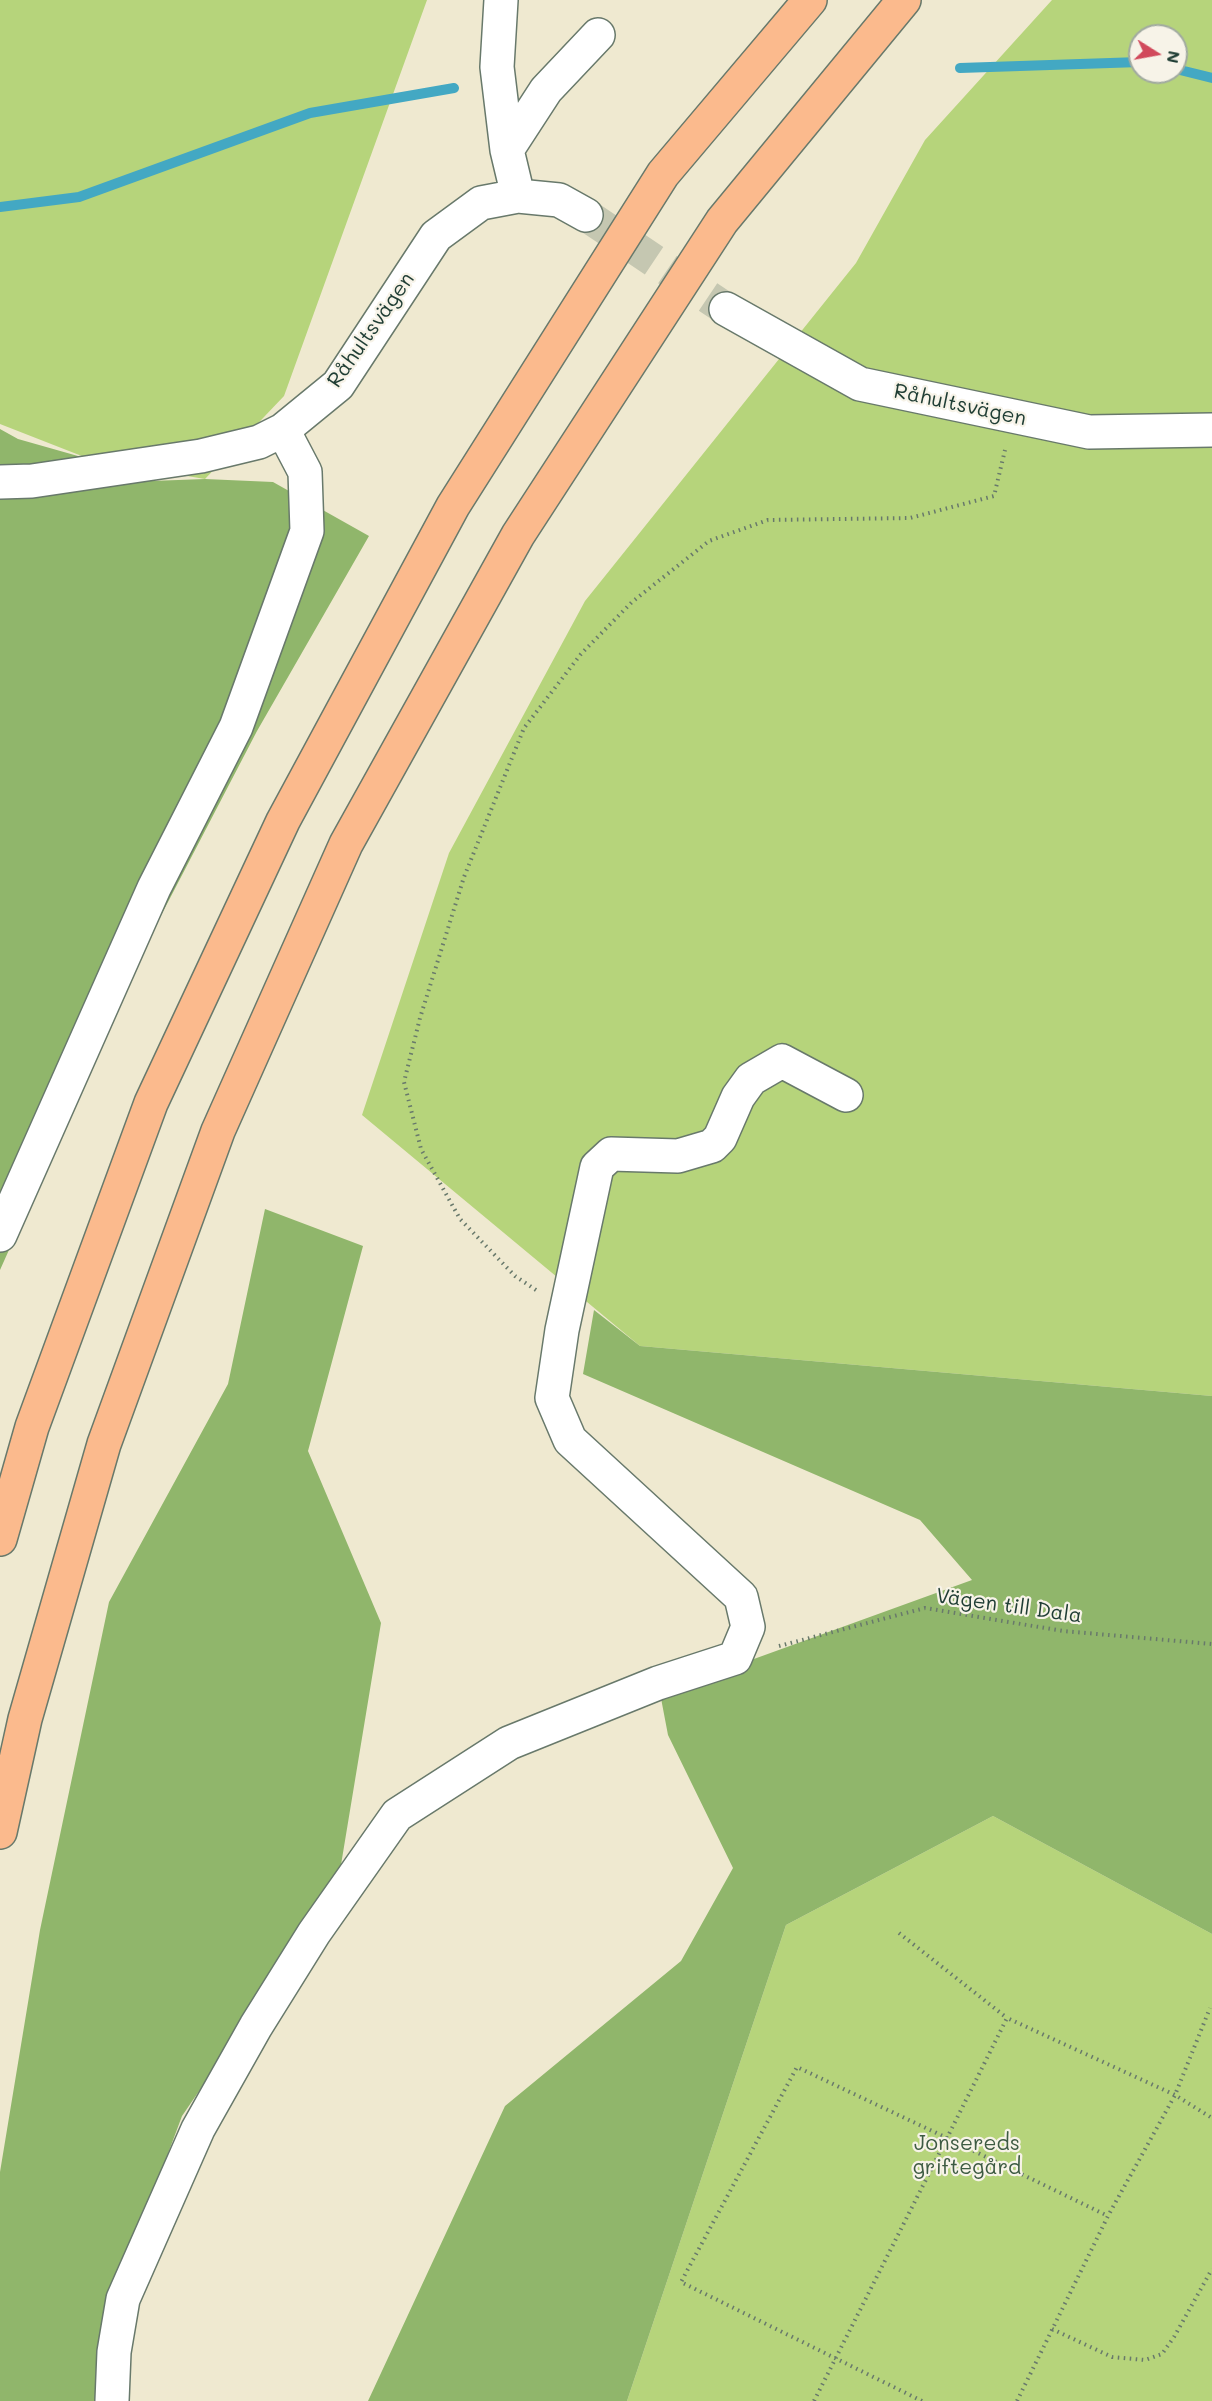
<!DOCTYPE html>
<html>
<head>
<meta charset="utf-8">
<style>
	body { margin:0 }
	#map { position:relative; width:1212px; height:2401px; overflow:hidden; background:#efe9d0; font-family:Mali,sans-serif }
	canvas { display:block }
	.north { position:absolute; left:1128px; top:24px; width:60px; height:60px; box-sizing:border-box; background:#f7f3e8; border:2px solid #a1aaa0; border-radius:50%; rotate:101deg; font-size:16px; font-weight:700; line-height:24px; text-align:center; color:#1f3d34 }
	.north::after { content:''; display:block; margin:auto; width:21px; height:27px; background:#d1495b; clip-path:polygon(50% 0,100% 100%,50% 72%,0 100%) }
</style>
</head>
<body>
<div id="map">
<canvas width="1212" height="2401"></canvas>
<div class="north">N</div>
</div>
<script>
const context = document.querySelector('canvas').getContext('2d');
context.lineJoin = 'round';
function paint(path, color) { context.fillStyle = color; context.fill(path, 'evenodd'); }
const shape = rows => new Path2D(rows.map(r => 'M' + r).join(''));
function trace(path, color, width, dash) { context.strokeStyle = color; context.lineWidth = width; context.lineCap = dash ? 'butt' : 'round'; context.setLineDash(dash || []); context.stroke(path); }
function drawText(font, color, halo, rows, align = 'center') {
  context.font = font + ' Mali,sans-serif'; context.lineWidth = 4.5; context.setLineDash([]); context.textBaseline = 'middle'; context.strokeStyle = halo; context.fillStyle = color; for (const [text, x, y, turn = 0] of rows) {
    context.save(); context.translate(x, y); context.rotate((+turn || 0) * Math.PI / 180); context.textAlign = isNaN(turn) ? turn : align; if (halo) context.strokeText(text, 0, 0); context.fillText(text, 0, 0); context.restore();
  }
}
paint(shape([
	[0,0,427,0,284,396,205,479,92,460,0,424],
	[1052,0,1212,0,1212,1396,640,1346,362,1115,449,853,585,601,856,263,925,140],
	[1140,36,1176,36,1176,72,1140,72],
	[993,1816,1212,1934,1212,2401,627,2401,786,1925]
]), '#b6d47b');
paint(shape([
	[0,429,18,439,92,460,97,483,205,479,273,482,369,536,257,731,143,950,0,1270],
	[265,1209,363,1246,308,1451,381,1623,337,1889,182,2116,117,2290,99,2401,0,2401,0,2172,40,1930,109,1602,228,1384],
	[594,1310,640,1346,1212,1396,1212,1934,993,1816,786,1925,627,2401,368,2401,505,2106,681,1961,733,1868,668,1735,660,1693,972,1580,920,1520,583,1374]
]), '#90b66b');
trace(shape([
	[960,68,1140,62],
	[1176,69,1212,78],
	[0,207,79,197,310,113,454,88]
]), '#43a8c3', 10);
trace(shape([
	[586,215,726,309]
]), '#c5c7b1', 33, [33, 16]);
const minor = shape([
	[501,0,497,67,507,150,518,196],
	[507,150,546,90,598,35],
	[726,309,860,384,1089,432,1212,430],
	[0,482,32,481,201,456,259,442,283,430,338,385,436,236,481,203,518,196,559,200,586,215],
	[0,1235,154,888,236,727,307,531,305,472,283,430],
	[112,2401,114,2352,123,2299,198,2129,256,2026,314,1933,397,1815,509,1743,658,1683,735,1658,748,1627,741,1597,570,1440,552,1398,562,1330,597,1167,611,1154,678,1156,712,1146,720,1138,738,1097,751,1079,782,1061,846,1095]
]);
const highway = shape([
	[0,1539,32,1427,151,1103,283,821,453,506,663,174,810,0],
	[0,1832,25,1719,104,1444,218,1131,346,844,518,535,722,221,904,0]
]);
trace(minor, '#68796b', 36);
trace(highway, '#68796b', 36);
trace(shape([
	[536,1290,515,1276,460,1219,421,1149,404,1082,420,1018,464,877,524,728,581,654,632,602,709,541,768,520,910,518,994,496,1005,450],
	[779,1646,925,1608,1063,1631,1212,1644],
	[899,1933,1007,2018],
	[1052,2329,1112,2357,1145,2360,1162,2354,1174,2337,1212,2269],
	[814,2401,947,2138,1108,2216],
	[922,2401,681,2282,797,2067,947,2138,1007,2018,1175,2095,1212,2118],
	[1017,2401,1108,2216,1175,2095,1210,2008]
]), '#68796b', 4, [1.5, 4.5]);
trace(minor, '#fff', 33);
trace(highway, '#fbba8d', 33);
drawText('21px', '#1f3d34', '#f7f3e8', [
	["Råhultsvägen",371,330,-55],
	["Råhultsvägen",960,405,12],
	["Vägen till Dala",1009,1606,8]
]);
drawText('21px', '#3d5b42', '#f7f3e8', [
	["Jonsereds",967,2144],
	["griftegård",967,2168]
]);
</script>
</body>
</html>
